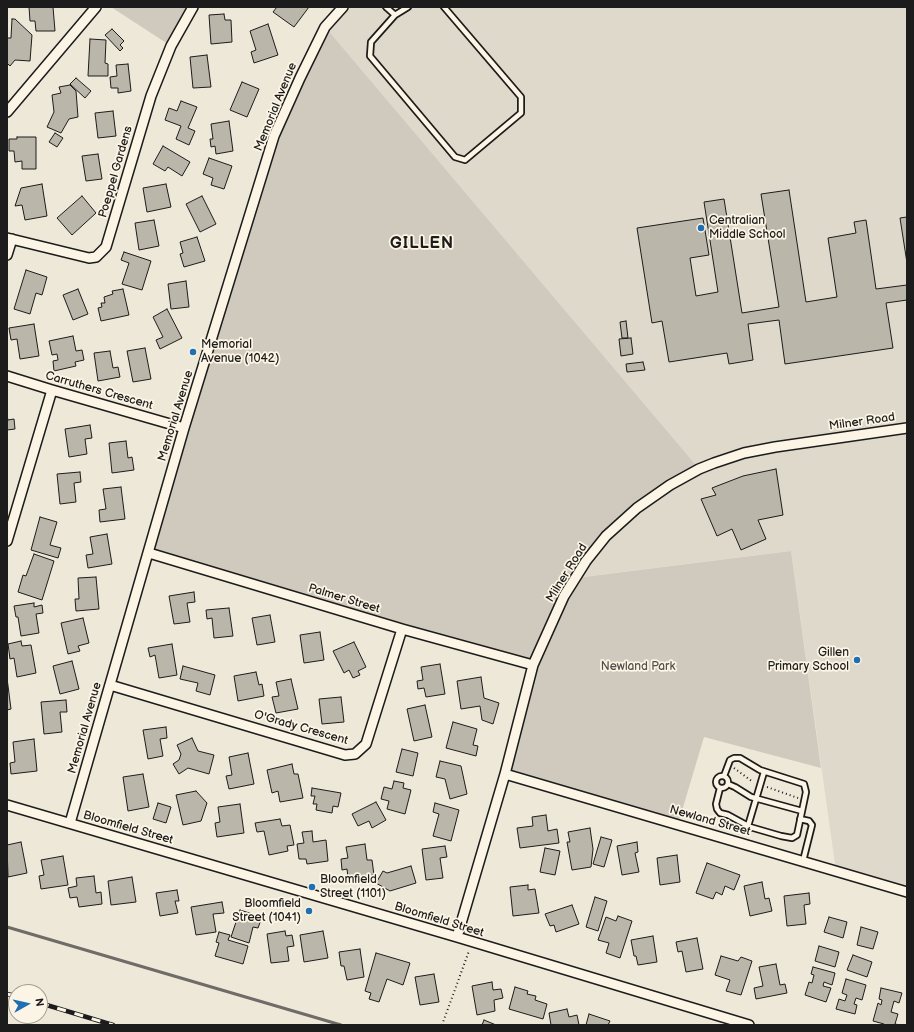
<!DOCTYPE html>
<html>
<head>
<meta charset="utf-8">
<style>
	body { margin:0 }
	#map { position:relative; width:914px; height:1032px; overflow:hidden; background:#eee8d9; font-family:"Balsamiq Sans",sans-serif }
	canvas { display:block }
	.frame { position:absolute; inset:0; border:8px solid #1c1c1c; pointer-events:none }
	.north { position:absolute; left:8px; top:984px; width:40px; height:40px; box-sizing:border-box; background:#fcf5e5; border:1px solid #a29e95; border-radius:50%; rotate:82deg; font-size:11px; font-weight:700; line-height:16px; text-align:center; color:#1c1c1c }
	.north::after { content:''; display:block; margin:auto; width:14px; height:18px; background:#1f6fb2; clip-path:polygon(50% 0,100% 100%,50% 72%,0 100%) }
</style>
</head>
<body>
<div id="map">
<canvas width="914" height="1032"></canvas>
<div class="frame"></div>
<div class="north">N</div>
</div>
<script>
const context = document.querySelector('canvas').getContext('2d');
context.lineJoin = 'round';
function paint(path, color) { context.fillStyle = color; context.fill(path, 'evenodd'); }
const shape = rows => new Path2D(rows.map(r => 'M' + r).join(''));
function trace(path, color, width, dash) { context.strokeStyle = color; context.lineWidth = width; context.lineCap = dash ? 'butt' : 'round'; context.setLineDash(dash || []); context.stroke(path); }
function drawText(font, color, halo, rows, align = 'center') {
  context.font = font + ' "Balsamiq Sans",sans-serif'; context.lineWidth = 3.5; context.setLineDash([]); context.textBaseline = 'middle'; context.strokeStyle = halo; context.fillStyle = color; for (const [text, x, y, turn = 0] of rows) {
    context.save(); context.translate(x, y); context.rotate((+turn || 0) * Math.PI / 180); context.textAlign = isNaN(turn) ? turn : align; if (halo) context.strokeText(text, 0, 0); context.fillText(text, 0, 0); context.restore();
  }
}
paint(shape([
	[343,7,907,7,907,892,836,871,791,551,575,578,325,27]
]), '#ded9cb');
paint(shape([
	[111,7,193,7,171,46],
	[325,27,699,469,606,536,576,578,791,551,821,768,704,737,678,824,505,774,533,665,149,553,274,136]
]), '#cfcabd');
trace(shape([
	[7,927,341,1025]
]), '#6f6c67', 3);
const building = shape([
	[29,7,53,7,55,31,36,31,35,21,30,21,29,7],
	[277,7,309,7,294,27,273,12,277,7],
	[224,14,225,20,231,20,232,42,211,44,209,15,224,14],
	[12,19,15,19,32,35,30,61,15,60,10,66,7,63,7,38,11,38,12,19],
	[268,24,278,55,254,63,251,52,256,50,250,31,268,24],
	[112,29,124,41,120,45,123,48,120,51,105,35,112,29],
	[90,39,106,40,105,63,108,64,108,76,88,76,90,39],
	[207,55,211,87,193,88,190,57,207,55],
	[128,64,131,91,118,93,118,88,111,88,110,77,117,76,116,65,128,64],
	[76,78,91,91,85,98,70,84,76,78],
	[242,82,259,89,247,117,230,110,242,82],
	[70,85,76,91,78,117,69,119,61,133,47,127,54,112,52,95,61,93,59,87,70,85],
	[181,101,197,107,188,128,195,131,189,145,176,139,181,126,165,120,169,108,177,111,181,101],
	[113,111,116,136,98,138,95,113,113,111],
	[229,121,233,151,216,154,215,146,211,147,210,139,213,139,211,124,229,121],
	[55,133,63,138,57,147,49,142,55,133],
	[17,137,36,137,36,169,22,169,22,161,15,162,14,151,9,151,9,139,17,139,17,137],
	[163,146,190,162,182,176,168,167,165,171,153,164,163,146],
	[98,154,102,179,86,181,82,156,98,154],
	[209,158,232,166,224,189,211,185,213,178,203,174,209,158],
	[42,184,47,216,25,220,22,205,15,206,21,188,42,184],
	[166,184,171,207,147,212,143,188,166,184],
	[789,190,806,302,837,297,828,238,856,233,854,222,866,220,876,289,907,285,907,300,886,303,893,348,785,364,779,320,748,324,753,360,729,364,727,353,669,362,662,321,652,323,637,228,703,218,709,255,690,258,696,296,718,292,704,202,724,199,742,313,779,307,761,194,789,190],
	[82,196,96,213,72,235,57,218,82,196],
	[202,196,216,224,200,232,186,204,202,196],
	[907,217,907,263,900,218,907,217],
	[154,220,159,246,139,250,135,223,154,220],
	[197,237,205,261,184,267,180,254,183,253,180,242,197,237],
	[124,252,151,261,142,290,122,284,129,263,121,260,124,252],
	[26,270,47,277,42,295,36,293,30,314,14,309,26,270],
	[186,281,189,307,171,309,168,284,186,281],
	[78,289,88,314,73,320,63,295,78,289],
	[123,289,129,315,101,321,98,308,102,307,101,303,105,303,104,297,113,294,112,291,123,289],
	[167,309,182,338,160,349,156,340,163,337,153,317,167,309],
	[626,321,628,338,622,338,620,322,626,321],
	[34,324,39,356,20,359,17,339,11,340,9,328,34,324],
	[73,336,76,351,82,350,84,360,75,362,76,366,54,371,53,361,58,360,57,354,52,355,49,341,73,336],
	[631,338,633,354,621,356,619,339,631,338],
	[145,348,151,379,133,382,127,351,145,348],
	[110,351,113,368,118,367,120,377,98,381,94,353,110,351],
	[643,362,645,370,627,372,626,364,643,362],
	[7,416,8,420,14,419,15,429,7,430,7,416],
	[90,425,92,438,85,439,87,454,69,457,65,429,90,425],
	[126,441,128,458,132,457,134,470,112,473,109,443,126,441],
	[776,469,783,515,758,520,766,539,741,550,732,529,717,536,701,499,716,495,712,488,743,476,776,469],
	[80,472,81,482,74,483,76,502,60,504,57,474,80,472],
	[121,487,125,519,100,522,99,510,106,509,103,489,121,487],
	[40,517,57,522,50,545,61,548,58,558,31,550,40,517],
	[107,534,112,564,88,568,86,555,93,554,90,537,107,534],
	[34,554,54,561,42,600,18,592,23,575,26,576,34,554],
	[96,577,99,609,76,611,75,599,79,599,78,578,96,577],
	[194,592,195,602,187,603,190,622,174,624,169,596,194,592],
	[34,603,34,607,42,605,43,613,36,614,39,633,21,636,18,617,16,617,14,606,34,603],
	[229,608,233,636,214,638,212,618,207,619,206,610,229,608],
	[270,615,275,642,257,645,252,618,270,615],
	[83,618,89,643,78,646,80,651,68,654,61,623,83,618],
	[320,632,324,660,304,663,300,635,320,632],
	[21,641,22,646,31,645,36,673,17,677,14,658,10,659,8,644,21,641],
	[354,642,366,667,358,671,360,675,353,678,349,670,344,673,333,651,354,642],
	[172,644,177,675,159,678,155,655,150,657,148,648,172,644],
	[72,661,79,689,60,694,53,666,72,661],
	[440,664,445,694,426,697,424,688,418,689,417,681,423,680,421,667,440,664],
	[183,666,215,675,210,695,196,691,198,683,180,679,183,666],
	[256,672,259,685,262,684,264,696,238,701,234,676,256,672],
	[481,677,484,698,499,703,493,724,482,720,480,706,461,709,457,681,481,677],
	[7,678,11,709,7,710,7,678],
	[291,679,298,709,276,713,272,697,279,696,276,682,291,679],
	[341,697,344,722,322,724,319,699,341,697],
	[66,700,67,712,60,712,62,732,44,734,41,702,66,700],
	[425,705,432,737,414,741,407,709,425,705],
	[453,722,477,729,473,745,478,746,476,756,446,748,453,722],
	[166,727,167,738,160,739,163,756,148,759,143,730,166,727],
	[192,738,198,751,214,755,209,774,188,768,179,774,173,764,179,760,181,754,177,745,192,738],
	[34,739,37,771,11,774,10,763,15,762,13,742,34,739],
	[402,749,418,753,413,776,396,772,402,749],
	[248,753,254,784,229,789,226,776,232,775,229,757,248,753],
	[440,761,461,766,467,794,450,799,445,779,436,777,440,761],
	[292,764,294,774,298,774,303,798,280,802,278,791,272,793,267,770,292,764],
	[143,774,149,807,128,811,123,777,143,774],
	[394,781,404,783,403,788,411,790,405,814,387,809,389,801,381,799,384,787,392,789,394,781],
	[312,788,341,793,338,807,333,806,332,813,316,810,317,804,313,804,315,796,311,796,312,788],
	[196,791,207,803,201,821,183,825,176,795,196,791],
	[376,802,386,820,372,828,369,821,358,826,352,814,376,802],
	[158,803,171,807,166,823,153,819,158,803],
	[435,803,459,810,451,841,433,836,439,814,433,812,435,803],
	[240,804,244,833,217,837,215,823,220,822,218,807,240,804],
	[546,815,548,831,557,829,559,843,520,848,517,828,533,826,532,817,546,815],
	[280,819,282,826,290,825,294,845,287,846,288,851,269,855,264,831,257,832,255,823,280,819],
	[590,828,593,849,591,867,572,870,567,842,570,842,568,832,590,828],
	[312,831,313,842,326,840,328,861,307,864,306,859,299,859,297,844,304,843,302,832,312,831],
	[601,837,612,840,604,867,593,864,601,837],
	[21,842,27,873,8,877,7,845,21,842],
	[637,842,638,852,635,853,639,872,622,875,617,846,637,842],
	[365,844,367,860,372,860,374,875,348,878,347,869,342,870,341,859,348,858,346,847,365,844],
	[445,846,447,857,440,858,443,878,426,880,422,849,445,846],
	[545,848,560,851,555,875,540,872,545,848],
	[677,855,680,882,660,885,657,858,677,855],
	[63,856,68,885,41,889,39,876,44,875,41,860,63,856],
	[707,863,740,875,734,890,725,886,722,895,716,892,713,899,696,893,707,863],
	[411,866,416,883,390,891,376,883,383,871,387,873,411,866],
	[94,876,96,893,101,892,102,904,79,907,77,897,70,898,68,888,77,886,76,878,94,876],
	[132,877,136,902,111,905,108,881,132,877],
	[762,882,765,899,769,898,772,911,750,916,744,886,762,882],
	[528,885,528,890,535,889,539,913,513,916,510,887,528,885],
	[177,890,179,901,175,901,178,913,160,916,156,893,177,890],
	[809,893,810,904,804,905,806,924,787,926,784,896,809,893],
	[595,897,607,901,598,931,586,927,595,897],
	[222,902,224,913,213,914,216,932,196,935,191,907,222,902],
	[572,905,579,924,556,932,554,925,550,926,545,914,572,905],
	[240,910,262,917,258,928,253,927,249,943,231,937,240,910],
	[618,916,632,921,620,958,606,953,609,943,598,940,606,917,616,921,618,916],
	[829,917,847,922,843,938,824,932,829,917],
	[861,927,878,932,873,949,857,945,861,927],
	[285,931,286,936,292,935,294,946,287,947,289,961,271,963,267,934,285,931],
	[323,931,328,958,304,962,300,935,323,931],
	[219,932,230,935,228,940,248,946,243,964,215,956,219,943,216,942,219,932],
	[653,936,657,962,638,965,636,956,634,956,631,940,653,936],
	[697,938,703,969,686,972,682,951,678,952,676,942,697,938],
	[819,946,839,952,835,967,815,961,819,946],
	[360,949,364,977,347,980,344,966,341,966,339,952,360,949],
	[376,953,410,963,403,985,387,979,379,1002,369,999,371,993,365,991,376,953],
	[853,955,872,962,867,977,847,970,853,955],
	[721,956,738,961,741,957,752,961,741,995,726,991,730,980,715,975,721,956],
	[776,964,780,985,785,984,787,993,756,999,754,988,763,986,759,967,776,964],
	[813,967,835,973,832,985,824,982,823,986,831,988,826,1002,805,995,809,982,812,983,814,975,811,974,813,967],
	[434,974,439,1002,420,1005,415,977,434,974],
	[846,979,866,985,862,1000,856,998,854,1004,857,1005,855,1014,836,1009,839,999,845,1001,847,995,842,993,846,979],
	[492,982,493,990,501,989,503,998,494,1000,495,1011,477,1015,472,986,492,982],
	[515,987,528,991,527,994,536,996,535,1000,547,1004,543,1019,509,1009,515,987],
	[881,988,902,993,899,1003,894,1001,891,1012,898,1014,895,1024,900,1025,884,1025,884,1024,873,1021,878,1003,881,1005,882,1000,879,999,881,988],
	[567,1009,569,1017,577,1015,579,1025,551,1025,549,1013,567,1009],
	[589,1014,610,1021,608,1025,586,1025,589,1014],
	[484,1020,496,1025,482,1025,484,1020]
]);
paint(building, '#bab6aa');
trace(building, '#1c1c1c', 1);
const lane = shape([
	[386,7,395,15],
	[408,7,395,15,371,42,370,56,455,157,465,160,521,113,521,97,444,7],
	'716 782a6 6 0 1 1 12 0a6 6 0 1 1-12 0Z',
	[728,784,735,787,751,797,802,811],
	[720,788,716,804,717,809,720,813,728,815,750,827,781,836,792,838,797,835,806,792,804,784,760,770,740,758,734,758,730,760,724,776],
	[800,819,809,821,812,825,803,861],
	[748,826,764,772]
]);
const street = shape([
	[7,112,96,7],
	[7,238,89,258,96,257,106,247,151,96,171,46,193,7],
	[7,255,12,239],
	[7,376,52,390,184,428],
	[7,541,52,390],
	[149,553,402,629,533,665],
	[110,685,345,755,355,754,366,744,402,629],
	[505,774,907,892],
	[7,805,457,937,749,1025],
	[70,823,184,428,274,136,300,78,325,27,343,7],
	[457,937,505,774,533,665,564,596,586,561,606,536,637,508,670,485,699,469,714,463,744,453,775,447,907,428]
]);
trace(lane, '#1c1c1c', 8);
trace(street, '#1c1c1c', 12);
trace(shape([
	[734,768,753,782],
	[767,787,798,798],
	[442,1025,469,951]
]), '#1c1c1c', 2, [1, 3]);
trace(lane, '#fcf5e5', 4.5);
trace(street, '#fcf5e5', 9);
const rail = shape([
	[7,994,16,996],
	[40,1003,113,1025]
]);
trace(rail, '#1c1c1c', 4.5);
trace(rail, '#fcf5e5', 3, [9]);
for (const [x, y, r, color] of [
	[701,228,4,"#1f6fb2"],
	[193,352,4,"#1f6fb2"],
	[857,660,4,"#1f6fb2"],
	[312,887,4,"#1f6fb2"],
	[309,911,4,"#1f6fb2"]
]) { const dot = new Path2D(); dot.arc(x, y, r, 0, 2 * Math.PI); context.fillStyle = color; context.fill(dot); trace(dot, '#fcf5e5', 1.5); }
drawText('12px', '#1c1c1c', '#fcf5e5', [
	["Memorial Avenue",276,107,-68],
	["Poeppel Gardens",116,172,-74],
	["Carruthers Crescent",99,391,16],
	["Memorial Avenue",176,416,-73],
	["Milner Road",862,422,-8],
	["Milner Road",567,573,-58],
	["Palmer Street",344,599,17],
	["Memorial Avenue",85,728,-74],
	["O'Grady Crescent",301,728,16],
	["Newland Street",710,821,16],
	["Bloomfield Street",128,828,16],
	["Bloomfield Street",439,920,17]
]);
drawText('12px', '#1c1c1c', '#fcf5e5', [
	["Centralian",709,221],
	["Middle School",709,235],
	["Memorial",201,345],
	["Avenue (1042)",201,359],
	["Gillen",849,653,"right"],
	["Primary School",849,667,"right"],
	["Bloomfield",320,880],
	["Street (1101)",320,894],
	["Bloomfield",301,904,"right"],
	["Street (1041)",301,918,"right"]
], 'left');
drawText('12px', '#52504c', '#fcf5e5', [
	["Newland Park",638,667]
]);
context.letterSpacing = '1px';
drawText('bold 16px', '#1c1c1c', '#fcf5e5', [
	["GILLEN",422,244]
]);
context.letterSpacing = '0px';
</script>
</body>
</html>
